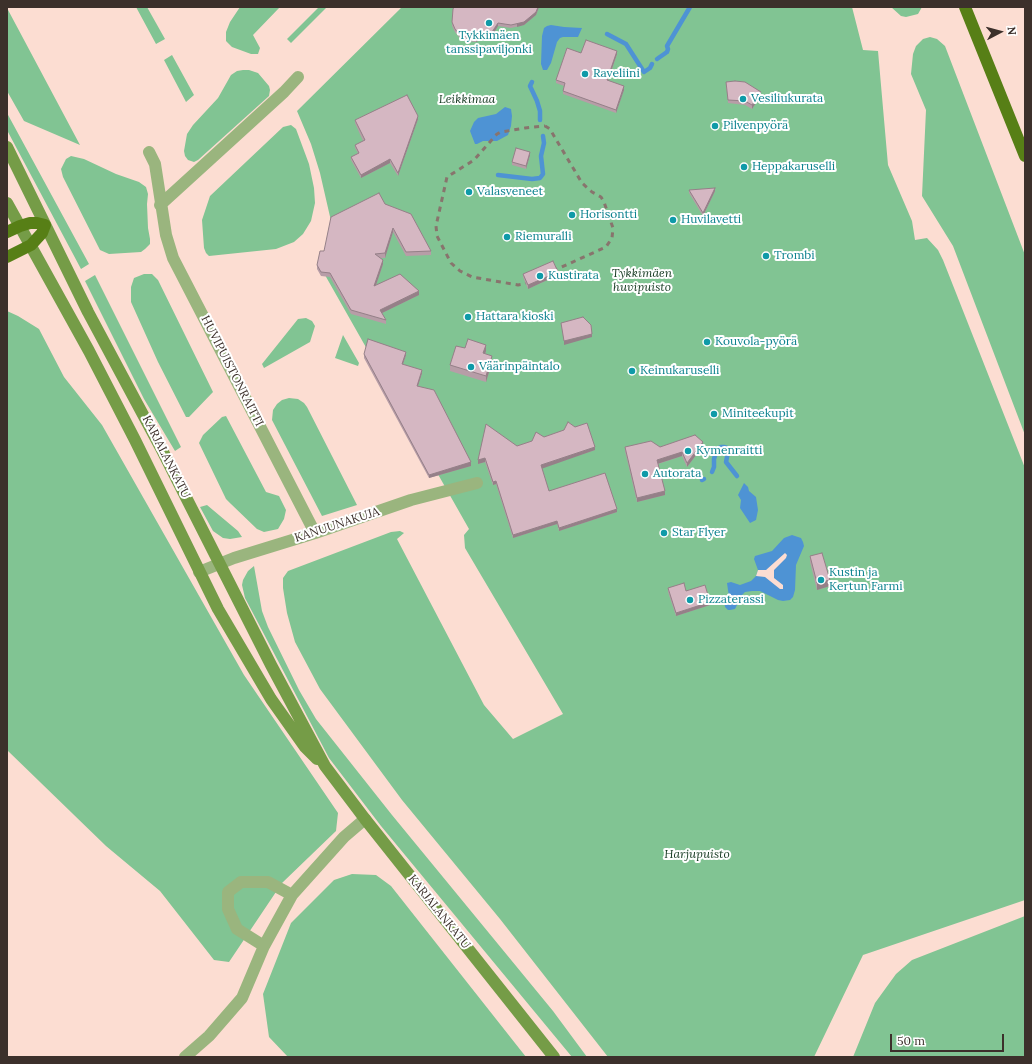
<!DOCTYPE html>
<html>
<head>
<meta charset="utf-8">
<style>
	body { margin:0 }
	#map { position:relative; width:1032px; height:1064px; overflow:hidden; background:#fcddd2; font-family:Lora,serif }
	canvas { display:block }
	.frame { position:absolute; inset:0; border:8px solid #3c302b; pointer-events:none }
	.north { position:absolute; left:980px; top:12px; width:40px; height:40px; -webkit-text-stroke:3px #fff; paint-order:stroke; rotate:84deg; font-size:11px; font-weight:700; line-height:16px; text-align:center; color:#3c302b }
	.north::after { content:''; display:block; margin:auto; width:14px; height:18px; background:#3c302b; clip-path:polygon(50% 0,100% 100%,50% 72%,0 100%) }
	.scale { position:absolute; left:890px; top:1034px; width:114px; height:18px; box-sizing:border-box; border:2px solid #3c302b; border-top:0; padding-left:5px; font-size:12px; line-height:14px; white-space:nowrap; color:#3c302b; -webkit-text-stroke:3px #fff; paint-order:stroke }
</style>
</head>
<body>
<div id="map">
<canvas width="1032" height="1064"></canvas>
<div class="frame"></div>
<div class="north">N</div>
<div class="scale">50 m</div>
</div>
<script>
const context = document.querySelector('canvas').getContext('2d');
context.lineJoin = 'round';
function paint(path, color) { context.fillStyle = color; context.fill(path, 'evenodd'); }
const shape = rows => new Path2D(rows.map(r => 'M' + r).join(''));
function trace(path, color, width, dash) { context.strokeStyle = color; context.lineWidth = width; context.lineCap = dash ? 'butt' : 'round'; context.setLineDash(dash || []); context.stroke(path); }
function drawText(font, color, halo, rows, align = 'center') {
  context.font = font + ' Lora,serif'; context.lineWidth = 4; context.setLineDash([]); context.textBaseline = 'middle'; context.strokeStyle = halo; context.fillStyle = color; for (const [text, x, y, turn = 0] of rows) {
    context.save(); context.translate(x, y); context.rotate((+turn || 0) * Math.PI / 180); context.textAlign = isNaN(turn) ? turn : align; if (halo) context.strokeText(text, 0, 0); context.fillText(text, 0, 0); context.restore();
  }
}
paint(shape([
	[136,7,147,7,165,39,156,44],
	[240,7,280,7,253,35,260,48,258,54,251,54,232,47,226,41,226,32,230,22],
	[319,7,327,7,291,43,287,39],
	[402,7,852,7,863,50,878,51,888,165,912,221,915,240,927,238,938,250,943,260,1025,468,1025,900,863,955,814,1057,608,1057,500,919,402,800,320,689,295,642,287,613,283,588,283,578,288,571,391,532,400,531,404,533,397,539,484,705,513,739,563,714,465,548,464,535,469,529,321,268,331,221,320,173,311,144,297,111],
	[891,7,922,7,918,14,906,17,901,16],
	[7,8,80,145,24,121,7,91],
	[930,37,937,39,945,46,1025,255,1025,435,953,246,922,196,926,110,911,74,913,54,916,46,923,39],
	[172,55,194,95,186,102,164,60],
	[243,70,249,70,258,73,269,86,270,90,269,96,198,160,194,162,188,160,185,156,184,151,187,134,193,125,218,98,231,75,237,71],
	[7,113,89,264,81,269,8,132],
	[291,125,296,129,309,164,314,188,315,203,311,221,303,234,294,242,276,249,209,256,206,253,204,248,202,220,210,196,283,127],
	[71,156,84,159,116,174,139,182,146,187,148,194,147,204,148,228,150,239,150,244,145,249,141,252,109,254,100,250,63,177,61,169,66,159],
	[144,274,152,274,158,280,213,392,189,417,186,417,158,362,131,302,131,287,134,278],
	[95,275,181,447,175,451,144,399,85,281],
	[7,311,18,316,39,329,64,377,102,425,244,675,338,813,336,831,282,883,229,962,214,960,160,891,106,846,7,750],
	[306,318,312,321,315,326,310,342,264,368,262,364,298,319],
	[343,335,359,363,358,366,335,358],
	[289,398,298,399,304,403,307,407,357,505,322,516,272,420,273,410,277,404,282,400],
	[226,416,266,492,279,496,286,510,284,519,278,529,264,532,257,529,231,504,226,499,199,443,203,435,222,417],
	[207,505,238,531,242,537,230,539,223,538,213,531,200,507],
	[254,566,262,611,268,627,299,690,316,719,392,815,553,1011,587,1057,572,1057,381,826,329,758,245,598,242,585,243,580,248,571],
	[352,874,376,875,391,886,526,1057,288,1057,269,1037,263,994,291,923,334,880],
	[1025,916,1025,1057,853,1057,875,1003,896,974,912,960]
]), '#81c493');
paint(shape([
	[551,25,564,27,582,28,578,37,563,37,560,38,557,42,551,63,547,70,543,70,541,64,542,36,544,28,547,26],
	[505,107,511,109,512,116,511,126,508,135,497,141,483,141,477,144,475,144,470,131,474,122,478,118,496,114],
	[744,483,748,487,749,491,756,497,758,510,756,520,750,523,740,508,741,500,738,495],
	[792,535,801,538,803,542,804,546,796,565,795,590,793,597,790,600,783,601,778,600,760,591,752,591,745,592,742,595,735,609,730,610,728,610,725,607,724,598,729,597,727,583,731,582,740,585,751,581,756,576,758,570,754,559,755,556,772,551,784,538]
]), '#4e93d4');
paint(shape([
	[785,553,787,555,786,558,774,570,774,578,783,585,783,589,780,589,765,577,756,576,758,570,766,570]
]), '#fcddd2');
trace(shape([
	[607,34,626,44,644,72,650,68,652,64],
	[657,59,667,52,668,49,667,46,690,7],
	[532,82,530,86,537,101,540,111,540,120],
	[498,175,532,179,540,178,543,174,541,156,544,143,543,136],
	[712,472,714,467,714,459,717,449,721,447,724,447,727,448,728,452,726,462,737,476],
	[702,480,704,479]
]), '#4e93d4', 4.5);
trace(shape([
	[149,152,155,164,166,235,173,258,315,533],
	[160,205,284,92,298,77],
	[199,572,234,558,315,533,411,500,477,483],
	[264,946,237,929,228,909,228,892,241,882,268,882,292,895],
	[185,1057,209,1036,242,998,264,946,292,895,344,837,365,819]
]), '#9ab57e', 12);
trace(shape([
	[7,147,88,312,163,452,271,665,325,766,365,819,554,1057],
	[7,203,89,351,135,440,218,609,271,699,305,747,317,759]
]), '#759c47', 12);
trace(shape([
	[965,7,1025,156],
	[7,232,20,226,30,223,37,223,45,225,42,233,31,245,7,257]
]), '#577f16', 12);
trace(shape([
	[545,126,550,129,554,136,582,183,592,192,601,197,604,202,613,228,612,238,606,247,524,284,518,285,472,277,460,271,451,263,437,236,436,226,447,177,474,160,497,134,501,132,525,128,545,126]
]), '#88746d', 3, [5, 5]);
paint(shape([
	[454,7,539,7,536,15,524,25,511,28,498,26,490,39,486,37,476,42,465,41,459,37,455,32,452,26,453,9],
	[581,53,617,54,608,81,624,90,616,113,563,94,563,91,564,86,556,83,556,80],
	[726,82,761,95,752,109,745,105,728,103],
	[418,119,398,176,390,163,361,178,351,160,351,157,358,153,355,148,355,145,363,141,355,123,355,120],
	[530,155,526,169,512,165,512,162],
	[689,190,715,191,703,216,689,193],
	[385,204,431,251,431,255,406,256,393,232,385,258,380,258,383,264,376,285,419,295,382,313,386,320,386,324,351,314,330,277,321,276,317,269,317,265,324,251],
	[523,274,558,275,528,289,523,277],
	[486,351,485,354,492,362,486,382,450,371,450,365],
	[364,354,406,355,403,364,422,373,418,386,471,466,429,478,364,358],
	[544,437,595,450,542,468,549,491,617,512,559,531,557,524,513,538,496,484,493,485,485,462,478,464,478,460],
	[703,446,687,467,682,456,658,464,665,495,637,502,625,451,625,447],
	[810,556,830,586,817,590,810,562],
	[668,588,686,591,710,605,676,616,668,592]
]), '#b79da7');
paint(shape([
	[538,7,539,7,536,15,524,25,517,27,517,24],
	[498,23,498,26,490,39,490,35],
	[486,34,486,37,476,42,476,38],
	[617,51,617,54,607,83,607,80],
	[624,86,624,90,616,113,616,110],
	[761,92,761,95,752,109,752,105],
	[418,116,418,119,398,176,398,173],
	[530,152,530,155,526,169,526,166],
	[390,159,390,163,361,178,361,175],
	[715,188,715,191,703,216,703,213],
	[393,228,393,232,385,258,385,253],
	[383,260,383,264,374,291,374,286],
	[558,272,558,275,528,289,528,285],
	[419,291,419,295,380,314,380,310],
	[592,334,592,337,564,345,564,341],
	[486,345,486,351,483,360,483,353],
	[406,352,406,355,402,367,402,364],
	[492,356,492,362,486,382,486,376],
	[422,370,422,373,417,389,417,386],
	[703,442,703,446,687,467,687,463],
	[595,447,595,450,541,469,541,465],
	[682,452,682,456,657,464,657,460],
	[485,458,485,462,478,464,478,460],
	[471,462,471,466,429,478,429,475],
	[496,481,496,484,493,485,493,482],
	[665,491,665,495,637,502,637,498],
	[617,509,617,512,559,531,559,528],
	[557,521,557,524,513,538,513,535],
	[830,580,830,586,817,590,817,583],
	[710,602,710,605,676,616,676,613]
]), '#958088');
const building = shape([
	[454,7,538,7,536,12,524,22,511,25,498,23,490,35,486,34,476,38,465,37,459,34,455,29,452,22,453,9,454,7],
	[586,40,617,51,607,80,624,86,616,110,563,91,565,83,556,80,567,48,581,53,586,40],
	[735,81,745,82,761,92,752,105,745,101,728,100,726,82,735,81],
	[407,95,418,116,398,173,390,159,361,175,351,157,359,153,355,145,365,140,355,120,407,95],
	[516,148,530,152,526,166,512,162,516,148],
	[715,188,703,213,689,190,715,188],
	[379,193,385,204,411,214,431,251,406,252,393,228,385,253,375,254,383,260,374,286,400,274,419,291,380,310,386,320,351,310,330,273,321,272,317,265,320,251,324,251,331,217,379,193],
	[553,261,558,272,528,285,523,274,553,261],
	[583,317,591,325,592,334,564,341,561,323,583,317],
	[368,339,406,352,402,364,422,370,417,386,434,390,471,462,429,475,364,354,368,339],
	[468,339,486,345,483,353,492,356,486,376,450,365,456,346,465,348,468,339],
	[568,422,575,427,587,423,595,447,541,465,549,491,605,473,617,509,559,528,557,521,513,535,496,481,493,482,485,458,478,460,486,424,517,446,532,441,536,432,544,437,564,430,568,422],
	[695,435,703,442,687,463,682,452,657,460,665,491,637,498,625,447,651,441,660,447,695,435],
	[822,553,830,580,817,583,810,556,822,553],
	[684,583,686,591,705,585,710,602,676,613,668,588,684,583]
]);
paint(building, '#d5b7c2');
trace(building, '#958088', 1);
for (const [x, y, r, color] of [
	[489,23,4,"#0f9aa8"],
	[585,74,4,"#0f9aa8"],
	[743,99,4,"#0f9aa8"],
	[715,126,4,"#0f9aa8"],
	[744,167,4,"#0f9aa8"],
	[469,192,4,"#0f9aa8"],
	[572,215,4,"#0f9aa8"],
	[673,220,4,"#0f9aa8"],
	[507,237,4,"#0f9aa8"],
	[766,256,4,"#0f9aa8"],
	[540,276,4,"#0f9aa8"],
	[468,317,4,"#0f9aa8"],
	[707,342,4,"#0f9aa8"],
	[471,367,4,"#0f9aa8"],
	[632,371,4,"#0f9aa8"],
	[714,414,4,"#0f9aa8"],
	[688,451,4,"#0f9aa8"],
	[645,474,4,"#0f9aa8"],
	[664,533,4,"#0f9aa8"],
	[821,580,4,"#0f9aa8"],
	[690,600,4,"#0f9aa8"]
]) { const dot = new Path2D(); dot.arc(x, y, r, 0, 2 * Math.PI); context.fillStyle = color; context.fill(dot); trace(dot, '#fff', 1.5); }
drawText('12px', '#0d838f', '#fff', [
	["Tykkimäen",489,36,"center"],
	["tanssipaviljonki",489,50,"center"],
	["Raveliini",593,74],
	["Vesiliukurata",751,99],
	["Pilvenpyörä",723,126],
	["Heppakaruselli",752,167],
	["Valasveneet",477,192],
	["Horisontti",580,215],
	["Huvilavetti",681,220],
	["Riemuralli",515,237],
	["Trombi",774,256],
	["Kustirata",548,276],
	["Hattara kioski",476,317],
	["Kouvola-pyörä",715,342],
	["Väärinpäintalo",479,367],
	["Keinukaruselli",640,371],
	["Miniteekupit",722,414],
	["Kymenraitti",696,451],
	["Autorata",653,474],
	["Star Flyer",672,533],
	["Kustin ja",829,573],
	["Kertun Farmi",829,587],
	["Pizzaterassi",698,600]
], 'left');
drawText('italic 12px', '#143920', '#fff', [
	["Leikkimaa",467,100],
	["Tykkimäen",642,274],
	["huvipuisto",642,288],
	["Harjupuisto",697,855]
]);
drawText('12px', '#3c302b', '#fff', [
	["HUVIPUISTONRAITTI",232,371,63],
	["KARJALANKATU",166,457,63],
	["KANUUNAKUJA",337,525,-18],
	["KARJALANKATU",439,912,51]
]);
</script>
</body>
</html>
